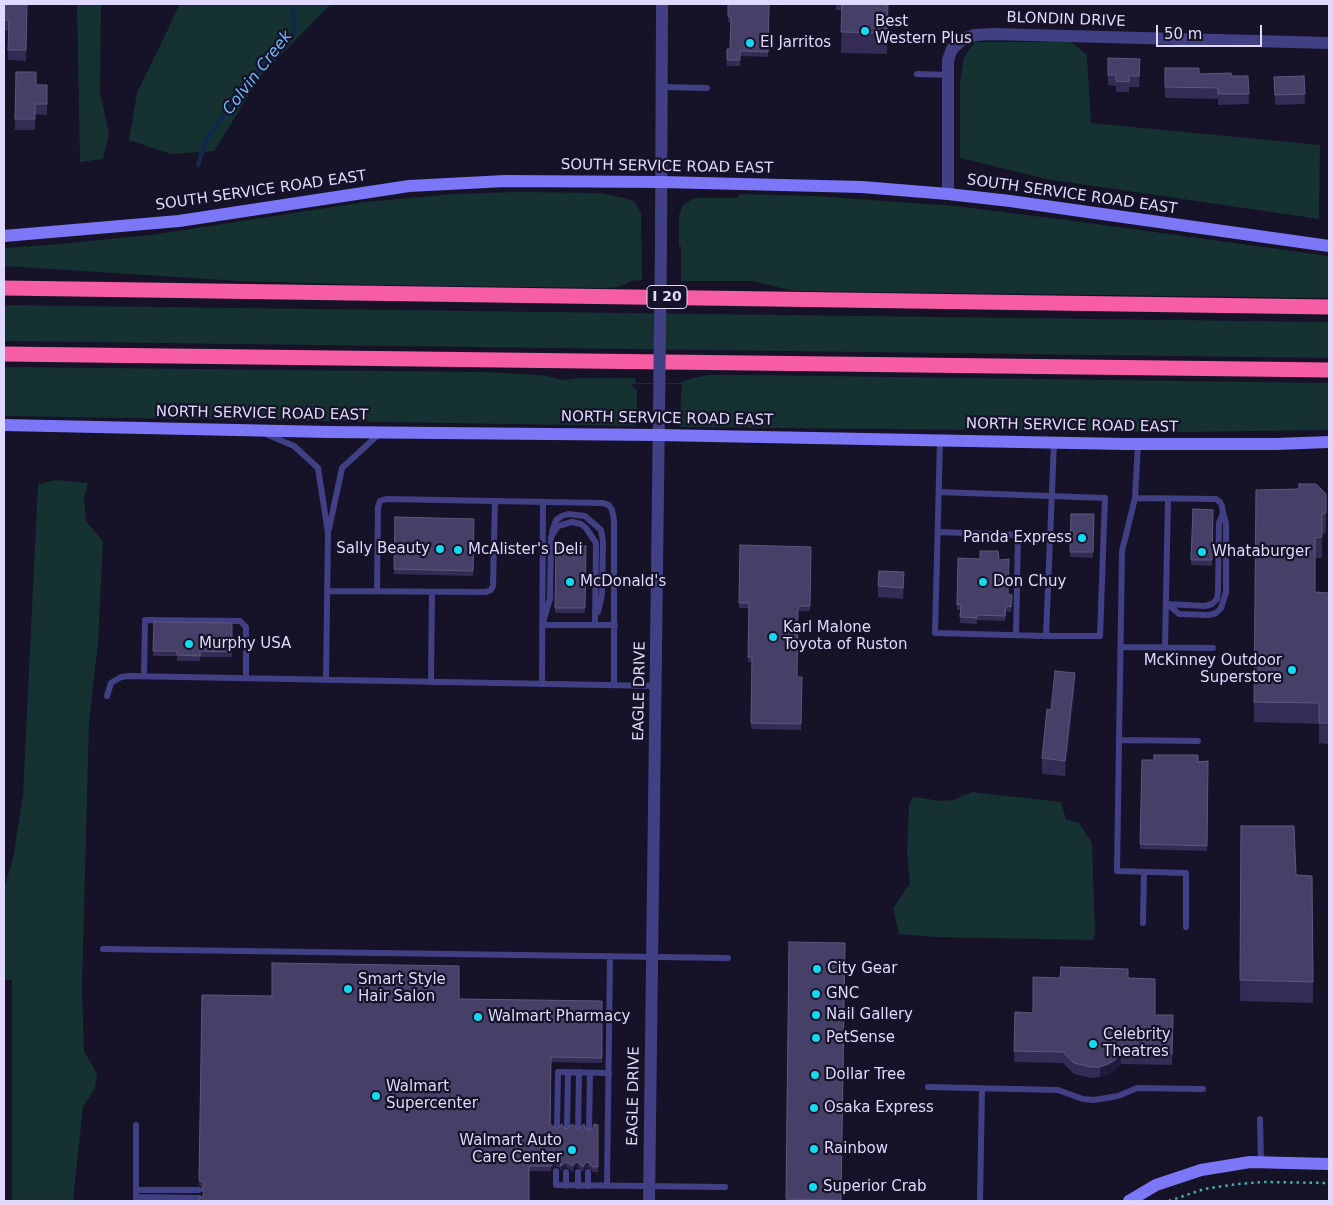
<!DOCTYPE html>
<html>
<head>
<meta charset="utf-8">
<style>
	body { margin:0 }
	#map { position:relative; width:1333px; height:1205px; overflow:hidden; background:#161228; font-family:"DejaVu Sans",sans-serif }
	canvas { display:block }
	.frame { position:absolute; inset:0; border:5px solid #dfdafd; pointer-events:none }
	.scale { position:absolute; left:1156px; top:25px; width:106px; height:22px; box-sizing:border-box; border:2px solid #dfdafd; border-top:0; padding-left:6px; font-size:15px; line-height:18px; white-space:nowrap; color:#dfdafd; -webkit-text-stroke:4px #161228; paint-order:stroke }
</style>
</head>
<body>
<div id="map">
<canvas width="1333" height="1205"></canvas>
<div class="frame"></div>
<div class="scale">50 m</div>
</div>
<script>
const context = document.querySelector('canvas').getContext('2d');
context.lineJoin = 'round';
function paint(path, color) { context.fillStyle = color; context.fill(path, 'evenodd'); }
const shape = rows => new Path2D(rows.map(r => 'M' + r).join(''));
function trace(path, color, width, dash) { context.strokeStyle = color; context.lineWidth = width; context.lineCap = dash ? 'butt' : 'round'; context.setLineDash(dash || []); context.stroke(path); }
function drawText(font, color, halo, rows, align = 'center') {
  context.font = font + ' "DejaVu Sans",sans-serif'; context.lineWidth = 4.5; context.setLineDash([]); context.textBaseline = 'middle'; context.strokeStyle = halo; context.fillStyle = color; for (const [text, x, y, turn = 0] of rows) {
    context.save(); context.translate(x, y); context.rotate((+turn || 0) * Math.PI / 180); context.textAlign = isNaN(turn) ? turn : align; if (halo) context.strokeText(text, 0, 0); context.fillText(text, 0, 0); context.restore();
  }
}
paint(shape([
	[77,4,101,4,100,93,109,133,103,159,80,162],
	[180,4,331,4,262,74,214,151,171,154,129,140,137,93],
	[975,42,1071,42,1087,55,1091,123,1320,145,1319,219,1046,179,960,158,960,82,964,57],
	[517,192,600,193,625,198,635,202,641,214,642,280,631,281,619,287,607,288,376,285,239,281,4,266,4,248,59,244,151,235,365,202,454,194],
	[741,194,815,196,955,206,1074,221,1329,256,1329,298,803,291,789,290,752,281,681,281,681,246,679,246,679,215,683,205,694,198,736,198],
	[4,305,1329,322,1329,358,4,341],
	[4,367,483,372,541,375,563,380,577,378,635,378,636,383,680,383,693,378,709,375,748,375,1329,383,1329,430,1178,432,681,427,678,425,677,421,677,414,680,414,682,384,632,384,633,388,637,389,637,412,635,416,639,419,638,424,636,426,4,416],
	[56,480,88,483,84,498,86,521,103,541,98,644,89,722,82,987,84,1051,97,1074,95,1088,83,1107,73,1201,12,1201,12,980,4,980,4,888,13,859,23,794,38,484],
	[972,792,1061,802,1066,819,1079,823,1092,843,1095,933,1093,940,935,937,899,934,893,908,910,883,907,852,909,805,913,797,942,801,953,800]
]), '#153131');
trace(shape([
	[198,165,205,142,248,81,294,31,295,25,292,4]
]), '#12284b', 4.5);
trace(shape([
	[1169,1201,1204,1189,1237,1184,1264,1182,1329,1183]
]), '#38b4ad', 2.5, [2.5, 4]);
trace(shape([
	[917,74,948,75],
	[661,87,707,88],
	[266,434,294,446,318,468,328,533,326,680],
	[940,440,935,633,1046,636,1054,442],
	[1138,444,1135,498,1122,551,1117,871,1186,873,1186,927],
	[939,492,1105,498,1100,636,1046,636],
	[1135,498,1216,499,1220,502,1222,506,1223,513,1226,523,1226,592,1221,608,1216,613,1209,615,1179,614,1166,603],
	[329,529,342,468,379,434],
	[552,532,556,520,562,516,568,514,585,516,601,530,603,541,602,594,598,612],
	[939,532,1050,536],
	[327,591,486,592,491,590,493,586,495,502],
	[377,591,378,507,380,501,386,499,602,503,609,505,612,510,614,520,614,685],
	[1167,604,1205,606,1212,604,1217,599,1218,591,1219,523,1223,513],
	[542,625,550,599,551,537,558,526,572,522,581,524,586,528,596,543,595,625],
	[542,625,615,625],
	[1016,635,1018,535],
	[1121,647,1213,648],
	[1165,647,1168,499],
	[144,676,145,620,240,621,246,627,246,678],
	[431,682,432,592],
	[542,684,543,502],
	[107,696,111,683,121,677,129,676,656,686],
	[1119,740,1198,741],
	[1143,923,1144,872],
	[103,949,728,958],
	[928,1087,1058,1090,1083,1099,1094,1100,1118,1096,1137,1088,1203,1089],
	[1260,1119,1261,1163],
	[557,1129,558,1072,609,1073],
	[567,1129,568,1072],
	[578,1129,579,1072],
	[589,1130,590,1073],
	[556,1171,556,1185,725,1187],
	[566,1186,566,1172],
	[578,1186,578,1172],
	[588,1186,588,1172],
	[607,1186,610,956],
	[136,1190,199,1190],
	[136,1197,199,1198],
	[136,1201,136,1125],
	[980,1201,982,1088]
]), '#424084', 6);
trace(shape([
	[948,194,948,60,952,49,963,39,975,35,993,34,1329,43],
	[661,246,662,4],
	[649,1201,659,412]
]), '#424084', 12);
trace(shape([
	[4,236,179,221,409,186,505,181,661,182,862,187,948,194,1010,201,1329,246],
	[4,425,329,432,659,435,1124,444,1276,444,1329,442],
	[1129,1201,1156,1185,1201,1170,1250,1162,1329,1164]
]), '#7b77f7', 12);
trace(shape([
	[4,288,1329,307],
	[4,354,1329,370]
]), '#f65da5', 15);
trace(shape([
	[659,412,661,246]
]), '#424084', 12);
paint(shape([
	[4,4,27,4,26,61,8,60,9,31,4,30],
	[728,4,769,4,768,57,740,56,740,66,727,66,727,49,730,49,731,22,728,22],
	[836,4,888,4,887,54,841,53,842,10,836,10],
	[1108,58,1140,69,1139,87,1129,87,1129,92,1116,92,1116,86,1108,85],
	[1165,68,1199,74,1232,76,1248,76,1249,104,1218,105,1218,99,1165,98],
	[16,72,36,85,47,85,47,115,35,114,35,130,15,130],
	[1304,76,1305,104,1275,105,1274,77],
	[1326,494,1326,533,1322,534,1322,558,1315,558,1315,592,1329,593,1329,744,1319,743,1319,724,1254,722,1254,702],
	[1193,509,1213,510,1212,566,1191,565],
	[1071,514,1094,514,1093,558,1070,557],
	[395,517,474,519,473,576,394,574],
	[556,545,586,546,585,613,555,613],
	[740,545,811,547,810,611,798,611,797,677,802,677,801,730,751,729,752,662,748,662,749,608,739,608],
	[958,558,999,560,1008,594,1012,595,1011,612,1006,611,1005,621,977,620,977,624,960,623,960,610,957,610],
	[904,583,903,599,878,597,878,586],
	[154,622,232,623,232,657,200,657,200,661,177,661,177,656,153,656],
	[1075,689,1065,776,1042,774,1042,758,1051,710],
	[1142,760,1208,761,1207,851,1140,849],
	[1241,826,1296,875,1312,876,1313,1003,1240,1001],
	[789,942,845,943,841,1201,786,1201],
	[1128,978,1155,1015,1173,1015,1172,1065,1121,1064,1115,1070,1108,1074,1100,1077,1091,1078,1074,1074,1063,1063,1014,1062,1015,1012,1033,1013],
	[202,995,602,1001,602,1063,551,1062,551,1124,557,1129,564,1128,567,1129,586,1129,589,1130,598,1125,598,1172,593,1172,588,1167,585,1168,583,1172,578,1167,575,1168,573,1172,566,1167,561,1171,560,1168,556,1166,553,1167,551,1171,529,1171,202,1197,203,1196,202,1187,199,1185]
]), '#342c55');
paint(shape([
	[1075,673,1075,689,1065,776,1065,761],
	[1121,1053,1121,1064,1115,1070,1100,1077,1100,1067],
	[556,1161,556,1166,553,1167,551,1171,551,1166,553,1162],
	[566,1162,566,1167,561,1171,561,1166],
	[578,1162,578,1167,575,1168,573,1172,573,1166,575,1163],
	[588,1162,588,1167,585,1168,583,1172,583,1167,585,1163]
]), '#201a3b');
const building = shape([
	[4,4,27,4,26,50,8,50,9,20,4,20,4,4],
	[728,4,769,4,768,52,740,51,740,60,727,60,727,49,730,49,731,17,728,16,728,4],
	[842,4,888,4,887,33,841,32,842,4],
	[1108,58,1140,59,1139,76,1129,76,1129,82,1116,81,1116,75,1108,75,1108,58],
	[1165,68,1199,68,1199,74,1231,73,1232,76,1248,76,1249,94,1218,94,1218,88,1165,87,1165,68],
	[16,72,36,72,36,85,47,85,47,104,35,104,35,119,15,119,16,72],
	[1304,76,1305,94,1275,95,1274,77,1304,76],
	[1299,484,1316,484,1326,494,1326,513,1322,514,1322,537,1315,538,1315,592,1329,593,1329,723,1319,723,1319,703,1254,702,1256,490,1299,489,1299,484],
	[1193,509,1213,510,1212,560,1191,560,1193,509],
	[1071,514,1094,514,1093,552,1070,552,1071,514],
	[395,517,474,519,473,571,394,569,395,517],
	[556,545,586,546,585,608,555,608,556,545],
	[740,545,811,547,810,606,798,606,797,677,802,677,801,724,751,723,752,657,748,657,749,603,739,603,740,545],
	[980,551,998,551,999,560,1009,559,1008,594,1012,595,1011,607,1006,606,1005,616,977,615,977,618,960,617,961,604,957,605,958,558,980,559,980,551],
	[879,571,904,572,903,588,878,586,879,571],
	[154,622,232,623,232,652,200,651,200,656,177,655,177,651,153,651,154,622],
	[1055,671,1075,673,1065,761,1042,758,1047,709,1051,710,1055,671],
	[1154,755,1198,755,1198,762,1208,761,1207,846,1140,844,1142,760,1154,760,1154,755],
	[1241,826,1294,826,1296,875,1312,876,1313,982,1240,980,1241,826],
	[789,942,845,943,841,1200,786,1199,789,942],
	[272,963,459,966,459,999,602,1001,602,1058,551,1057,550,1124,557,1129,562,1124,564,1128,567,1129,572,1124,578,1129,584,1124,586,1129,589,1130,593,1128,594,1124,598,1125,598,1167,593,1167,588,1162,585,1163,583,1167,578,1162,575,1163,573,1166,566,1162,561,1166,560,1163,556,1161,553,1162,551,1166,529,1166,529,1201,199,1201,199,1198,202,1197,204,1193,202,1189,204,1183,199,1180,202,995,272,996,272,963],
	[1061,967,1128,969,1128,978,1155,979,1155,1015,1173,1015,1172,1054,1121,1053,1115,1060,1108,1064,1100,1067,1091,1067,1074,1063,1063,1052,1014,1051,1015,1012,1033,1013,1033,977,1060,978,1061,967]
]);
paint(building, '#463f67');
trace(building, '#5e577e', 1);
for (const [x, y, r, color] of [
	[865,31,5,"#12daf1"],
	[750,43,5,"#12daf1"],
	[1082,538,5,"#12daf1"],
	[440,549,5,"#12daf1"],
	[458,550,5,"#12daf1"],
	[1202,552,5,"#12daf1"],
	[570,582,5,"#12daf1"],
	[983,582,5,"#12daf1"],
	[773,637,5,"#12daf1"],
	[189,644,5,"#12daf1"],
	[1292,670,5,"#12daf1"],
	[817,969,5,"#12daf1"],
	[348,989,5,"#12daf1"],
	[816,994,5,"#12daf1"],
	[816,1015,5,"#12daf1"],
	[478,1017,5,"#12daf1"],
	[816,1038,5,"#12daf1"],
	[1093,1044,5,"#12daf1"],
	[815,1075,5,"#12daf1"],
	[376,1096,5,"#12daf1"],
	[814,1108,5,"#12daf1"],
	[814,1149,5,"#12daf1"],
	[572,1150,5,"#12daf1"],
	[813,1187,5,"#12daf1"]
]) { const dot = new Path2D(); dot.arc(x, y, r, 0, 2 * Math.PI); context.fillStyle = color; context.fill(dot); trace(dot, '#161228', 2); }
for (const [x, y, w] of [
	[667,297,40]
]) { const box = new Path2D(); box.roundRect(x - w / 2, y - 11.5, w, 23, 4); context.fillStyle = '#161228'; context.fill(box); trace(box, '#dfdafd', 1); }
drawText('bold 14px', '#dfdafd', null, [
	["I 20",667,297]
]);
drawText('15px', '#dfdafd', '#161228', [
	["BLONDIN DRIVE",1066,20,2],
	["SOUTH SERVICE ROAD EAST",667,167,1],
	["SOUTH SERVICE ROAD EAST",261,191,-8],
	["SOUTH SERVICE ROAD EAST",1072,195,8],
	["NORTH SERVICE ROAD EAST",262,414,1],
	["NORTH SERVICE ROAD EAST",667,419,1],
	["NORTH SERVICE ROAD EAST",1072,426,1],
	["EAGLE DRIVE",640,691,-89],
	["EAGLE DRIVE",634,1096,-89]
]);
drawText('15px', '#dfdafd', '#161228', [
	["Best",875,22],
	["Western Plus",875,39],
	["El Jarritos",760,43],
	["Panda Express",1072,538,"right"],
	["Sally Beauty",430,549,"right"],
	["McAlister's Deli",468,550],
	["Whataburger",1212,552],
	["McDonald's",580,582],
	["Don Chuy",993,582],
	["Karl Malone",783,628],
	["Toyota of Ruston",783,645],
	["Murphy USA",199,644],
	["McKinney Outdoor",1282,661,"right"],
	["Superstore",1282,678,"right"],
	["City Gear",827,969],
	["Smart Style",358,980],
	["Hair Salon",358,997],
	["GNC",826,994],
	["Nail Gallery",826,1015],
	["Walmart Pharmacy",488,1017],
	["Celebrity",1103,1035],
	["Theatres",1103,1052],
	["PetSense",826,1038],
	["Dollar Tree",825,1075],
	["Walmart",386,1087],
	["Supercenter",386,1104],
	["Osaka Express",824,1108],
	["Walmart Auto",562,1141,"right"],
	["Care Center",562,1158,"right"],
	["Rainbow",824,1149],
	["Superior Crab",823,1187]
], 'left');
drawText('italic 16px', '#6fb7f7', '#161228', [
	["Colvin Creek",258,73,-52]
]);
</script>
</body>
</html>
